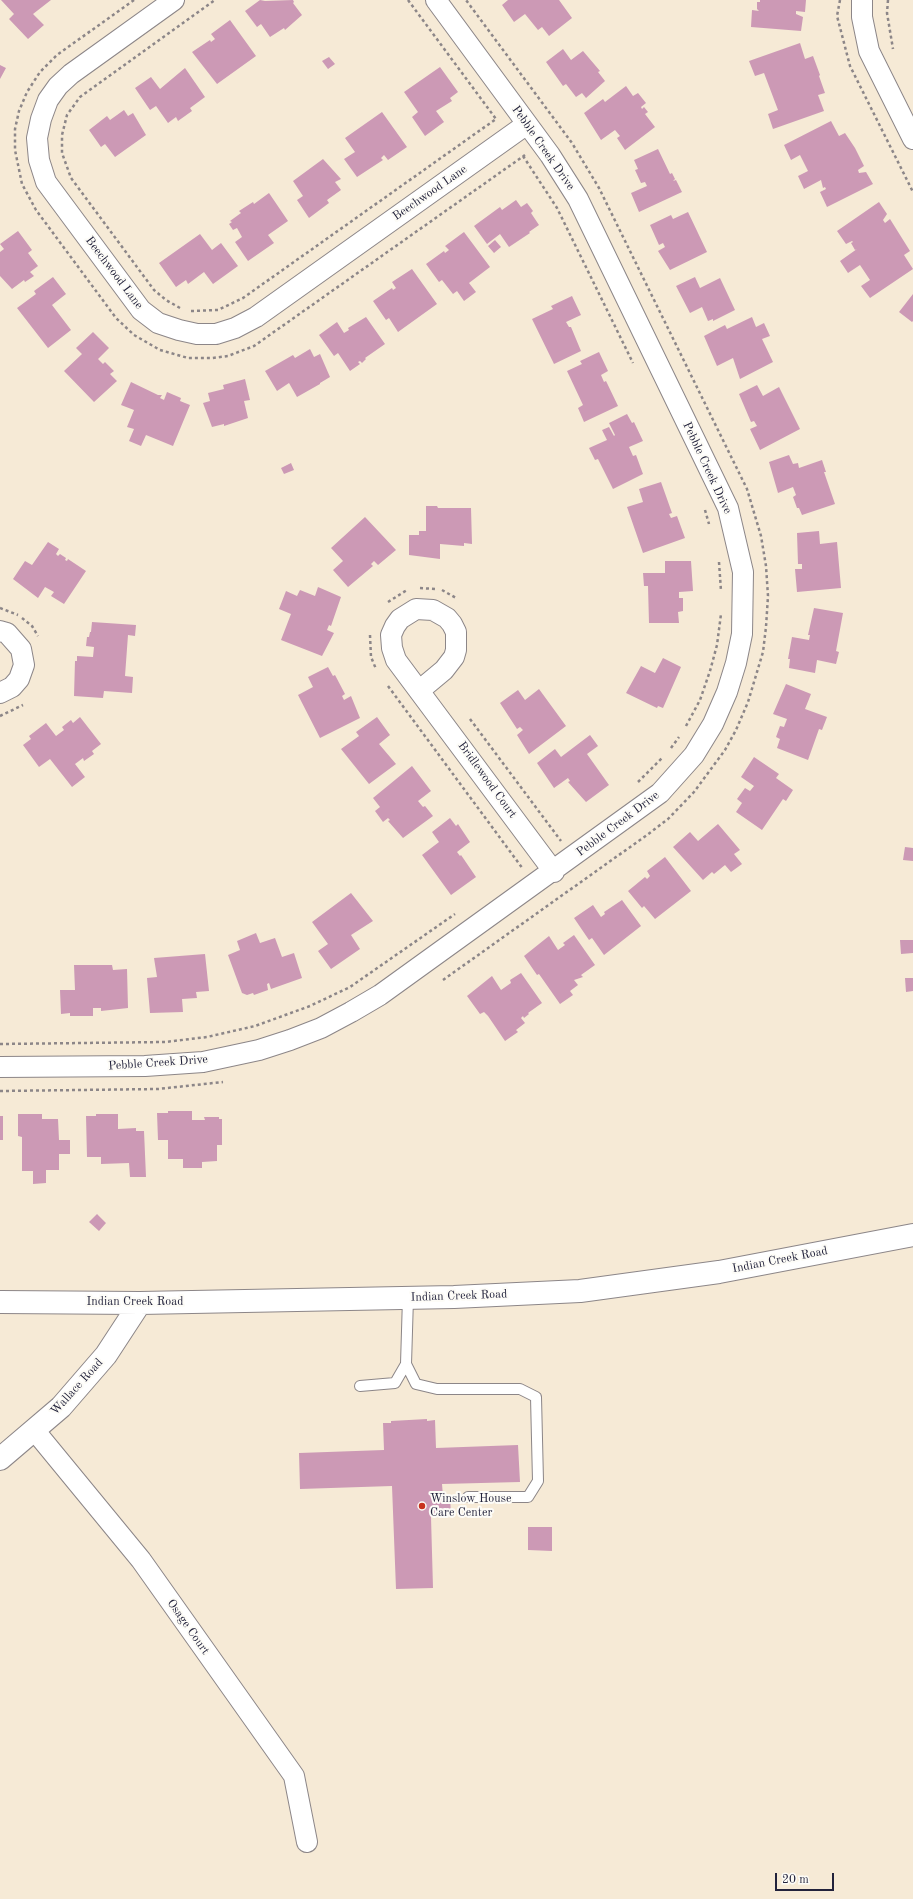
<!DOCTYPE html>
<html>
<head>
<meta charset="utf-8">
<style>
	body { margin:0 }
	#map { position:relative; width:913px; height:1899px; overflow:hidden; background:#f6ead6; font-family:"Old Standard TT",serif }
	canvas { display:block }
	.scale { position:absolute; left:775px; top:1873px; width:59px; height:18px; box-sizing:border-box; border:2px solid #22223b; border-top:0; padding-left:5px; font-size:12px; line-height:14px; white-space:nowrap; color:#22223b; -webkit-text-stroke:3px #fdfcf7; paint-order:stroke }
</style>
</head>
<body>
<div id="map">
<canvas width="913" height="1899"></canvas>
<div class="scale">20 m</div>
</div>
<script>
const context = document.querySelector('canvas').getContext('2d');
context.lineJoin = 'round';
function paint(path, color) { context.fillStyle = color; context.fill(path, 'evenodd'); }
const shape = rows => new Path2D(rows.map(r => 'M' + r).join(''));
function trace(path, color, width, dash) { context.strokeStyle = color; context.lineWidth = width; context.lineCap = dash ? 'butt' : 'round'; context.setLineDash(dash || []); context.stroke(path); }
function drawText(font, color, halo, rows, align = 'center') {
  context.font = font + ' "Old Standard TT",serif'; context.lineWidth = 4; context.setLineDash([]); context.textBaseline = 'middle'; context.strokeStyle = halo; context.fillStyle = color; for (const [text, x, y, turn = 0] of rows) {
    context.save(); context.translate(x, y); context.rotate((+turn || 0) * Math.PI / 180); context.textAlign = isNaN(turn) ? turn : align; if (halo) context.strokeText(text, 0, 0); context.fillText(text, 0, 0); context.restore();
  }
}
paint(shape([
	[1,0,51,0,33,14,44,25,28,39,9,19,14,14],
	[260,0,265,1,293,0,294,2,293,3,302,15,285,30,284,28,270,37,261,24,257,27,245,11],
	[508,0,559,0,572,18,549,36,542,27,538,30,525,14,514,22,502,5],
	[760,0,806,0,805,12,796,11,796,14,803,17,801,31,751,27,752,10,759,11,757,9,757,2,760,2],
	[230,20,256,56,217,84,192,52,210,40,211,42,215,39,211,34],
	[800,43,805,59,813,56,820,75,819,76,825,93,818,95,824,111,773,129,768,114,778,110,764,73,755,76,749,61],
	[563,49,571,60,583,51,600,71,598,72,605,81,586,98,582,93,576,97,566,84,563,86,546,62],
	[329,57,335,64,328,69,322,61],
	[0,65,6,68,0,79],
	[440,67,458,92,450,98,452,101,436,111,444,122,425,136,412,117,418,112,404,92],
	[185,68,205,97,190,108,192,111,178,121,176,117,168,123,156,106,150,110,135,88,151,77,160,89],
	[626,86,633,96,638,93,646,103,641,107,642,109,644,107,648,112,645,114,655,127,625,150,617,138,620,136,615,130,601,140,584,113,603,99,605,102],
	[124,110,128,116,133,113,146,135,115,157,105,144,101,147,89,130,107,116,110,120],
	[382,112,407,147,388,160,384,155,381,158,383,160,357,177,344,159,355,152,345,138],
	[831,121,839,136,845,133,855,148,864,166,858,170,859,173,866,172,873,184,827,207,820,192,826,189,825,187,823,188,821,180,804,189,798,176,808,171,800,155,791,160,784,145],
	[658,149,670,174,672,173,675,179,673,181,676,180,682,192,639,212,631,193,647,186,645,182,641,183,635,170,638,169,634,160],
	[323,159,341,179,335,182,341,190,327,200,329,203,309,218,297,200,303,196,293,181],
	[269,193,288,221,268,235,274,243,248,261,235,242,242,237,237,228,233,230,229,224,232,222,230,221,241,213,239,211,253,202,254,204],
	[516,200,521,207,527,203,533,211,531,213,539,225,529,232,530,233,509,247,500,234,487,244,474,226,500,207,502,210],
	[879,202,887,214,883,220,885,223,890,219,910,251,904,255,913,269,870,298,861,286,870,280,860,265,848,273,840,261,857,249,855,250,851,243,853,242,852,241,846,244,837,231],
	[688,212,707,252,670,270,658,251,665,247,663,243,659,245,650,225,671,215,673,219],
	[18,231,32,250,28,253,38,266,30,272,34,276,25,282,24,280,12,289,0,276,0,252,4,249,0,244],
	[464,232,490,267,469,283,476,292,464,301,457,291,453,294,442,280,439,282,426,264,444,251,445,253,449,250,445,246],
	[200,234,212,250,221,243,238,266,213,284,204,272,188,284,186,280,176,287,159,263],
	[495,240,501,247,494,253,488,246],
	[412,269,437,304,398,332,389,318,386,320,373,301,392,288,393,290,396,288,392,282],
	[53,277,66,294,52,305,71,330,48,348,17,308,36,294,34,291],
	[695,277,700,288,720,278,735,310,713,321,713,319,708,321,702,307,690,313,676,286],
	[913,294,913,321,912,322,899,312],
	[572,296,581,315,566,322,569,327,571,327,581,351,554,364,532,319,553,309,551,306],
	[366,317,385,344,365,358,366,359,362,363,360,361,358,362,360,364,350,371,338,353,334,356,319,335,337,322,344,333,349,330,348,328],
	[752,317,756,327,764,323,770,336,762,339,773,362,740,379,733,358,717,366,704,336,725,325,727,329],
	[93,332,109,348,98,359,103,364,105,362,114,371,110,374,117,381,94,402,64,371,82,354,76,348],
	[310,349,314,357,320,354,330,377,320,383,320,384,297,397,289,383,277,391,265,371,293,355,295,358],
	[599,352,608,371,601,375,604,382,606,381,618,406,584,422,578,408,583,405,567,371,582,364,580,361],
	[245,379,250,400,244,401,248,418,224,426,224,424,212,427,203,403,210,401,208,393,224,389,223,385],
	[131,382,158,395,162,395,160,398,164,400,167,392,181,398,180,401,190,405,173,446,146,435,141,446,129,441,134,429,127,427,134,410,121,405],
	[757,385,763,396,779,387,800,429,760,450,750,429,757,426,754,421,751,422,739,394],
	[627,414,632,423,634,422,643,441,629,447,633,456,636,455,643,474,613,489,598,459,595,460,589,448,607,440,602,430,609,427,614,436,615,435,609,423],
	[789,455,793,464,798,463,799,468,822,460,826,472,824,472,835,504,802,515,799,508,797,508,793,497,796,495,793,487,778,493,769,462],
	[291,463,294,470,284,474,281,468],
	[661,482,672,513,669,514,671,518,677,516,685,538,643,553,627,507,643,502,639,489],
	[426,506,437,506,438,508,471,508,472,544,464,543,464,546,440,544,440,559,409,555,409,535,419,535,419,531,426,531],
	[365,517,396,550,378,565,374,561,371,564,373,566,348,587,333,570,343,561,331,548],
	[819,531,820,544,837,542,841,588,797,592,795,569,802,569,802,564,798,564,797,533],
	[48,542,59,549,56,554,58,556,60,554,66,558,65,560,67,561,68,559,86,571,64,604,51,596,54,592,45,587,38,598,13,579,25,561,32,565],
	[665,561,691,561,693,591,679,592,679,598,683,598,683,611,678,612,679,623,649,623,648,586,644,586,643,573,665,573],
	[318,587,341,597,331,626,329,625,327,630,334,633,322,656,281,640,291,614,279,609,286,591,297,596,300,590,315,596],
	[814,608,843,613,836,651,839,652,836,664,817,660,815,673,789,668,790,659,788,659,792,637,809,640,810,635,808,635],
	[92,622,136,625,135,636,128,635,125,676,133,677,132,693,104,691,103,698,74,696,75,661,77,661,77,656,93,657,94,647,86,646,87,637,89,637,90,632,91,632],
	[663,658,681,667,663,708,658,706,657,708,626,693,641,666,655,673],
	[328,667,333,676,335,675,345,694,342,696,344,700,351,696,360,718,320,738,298,695,313,687,308,677],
	[786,684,811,694,805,709,827,717,822,730,819,729,808,760,777,748,780,739,776,737,780,726,784,727,787,719,773,714],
	[539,689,566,726,529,754,517,735,523,730,520,727,517,729,500,703,518,690,525,700],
	[80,717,101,744,92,751,94,754,84,761,83,758,75,764,85,777,72,787,50,759,39,767,23,745,31,739,29,736,46,723,56,736,64,730,62,727,71,720,73,723],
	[377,717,390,735,379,744,396,764,369,784,341,749,359,736,356,732],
	[590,735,598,746,587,754,609,785,586,802,568,782,570,781,568,778,554,788,537,763,555,749,561,757],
	[754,757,779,774,776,778,793,790,786,801,783,799,762,830,736,812,742,803,737,799,745,788,750,791,754,786,741,777],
	[412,766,431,791,418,801,423,807,425,806,433,816,403,838,388,821,390,820,388,818,383,822,375,811,380,807,373,798],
	[450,818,456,826,458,824,470,842,457,852,460,856,461,855,476,877,451,895,422,855,439,842,432,832],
	[718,824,740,850,734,854,742,864,731,872,725,865,714,874,712,872,703,880,673,847,690,832,698,841],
	[905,847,913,848,913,861,903,860],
	[665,857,691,891,655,919,644,906,642,908,628,891,645,877,647,879,650,876,647,871],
	[351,893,373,921,351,935,360,949,331,969,318,951,328,944,312,922],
	[622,900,641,926,604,955,592,938,589,940,574,918,593,905,601,917,605,914,604,912],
	[256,933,260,943,275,938,282,957,294,953,302,978,271,989,269,983,267,984,268,990,254,995,253,993,247,995,242,993,228,955,240,950,237,941],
	[574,935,595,965,581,975,583,977,574,980,578,985,570,991,573,995,560,1004,539,974,537,975,524,956,549,936,558,950,565,945,563,943],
	[900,940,913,940,913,953,901,954],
	[205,954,209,991,196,992,197,998,182,999,183,1012,150,1013,147,978,157,977,154,958],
	[74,965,112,965,113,970,127,969,128,1008,101,1011,101,1008,93,1008,93,1016,70,1016,70,1013,61,1014,60,990,75,990],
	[521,973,542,1003,528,1013,529,1014,524,1018,523,1016,521,1018,525,1023,516,1030,518,1032,505,1041,488,1016,484,1012,480,1014,467,996,492,976,501,990,511,983,510,980],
	[905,978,913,978,913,991,906,992],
	[168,1111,192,1111,192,1120,205,1120,204,1117,219,1117,219,1119,222,1119,222,1145,217,1145,217,1161,202,1162,202,1168,183,1168,183,1159,168,1159,168,1140,158,1140,157,1113,168,1113],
	[18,1114,42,1114,42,1119,58,1119,59,1140,70,1140,70,1154,59,1154,59,1170,46,1170,46,1183,33,1184,33,1171,22,1171,22,1137,18,1136],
	[96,1114,118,1114,118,1129,136,1128,136,1131,144,1131,146,1177,130,1177,129,1163,101,1164,101,1157,87,1157,86,1116,96,1116],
	[0,1116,3,1116,3,1140,0,1140],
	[97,1214,106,1223,99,1231,89,1222],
	[427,1419,427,1421,435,1420,436,1448,518,1445,520,1482,442,1484,443,1496,450,1496,451,1516,431,1517,433,1588,396,1589,392,1486,300,1489,299,1453,384,1450,383,1423,391,1423,391,1421],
	[528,1527,552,1527,552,1551,528,1550]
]), '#cc99b5');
const lane = shape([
	[408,1298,406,1364,416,1384,437,1389,520,1389,536,1397,538,1481,528,1497,468,1497],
	[360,1386,395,1383,406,1364]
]);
const street = shape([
	[174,0,71,74,58,86,48,100,41,119,37,138,39,160,46,182,141,310,158,323,179,330,197,334,216,334,235,328,256,317,527,124],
	[862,0,862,17,869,51,913,139],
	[0,631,7,633,21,649,24,665,19,679,12,687,0,693],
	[420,690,444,670,454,657,456,650,456,632,452,624,447,618,433,610,416,609,400,619,395,626,391,635,392,648,396,660,554,872],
	[0,1067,145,1066,203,1062,259,1050,290,1040,321,1028,351,1012,380,995,660,793,694,755,713,724,727,692,736,663,742,634,743,572,728,508,578,199,550,155,436,0],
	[35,1431,141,1560,294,1776,307,1842]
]);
const secondary = shape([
	[0,1302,140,1303,454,1297,580,1291,719,1272,913,1235],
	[0,1459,61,1407,106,1355,140,1303]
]);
trace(lane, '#8c8688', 12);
trace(street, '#8c8688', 22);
trace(secondary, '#8c8688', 24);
trace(shape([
	[134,0,57,55,40,72,27,92,19,111,15,129,15,150,22,184,36,210,116,318,134,335,160,350,188,358,212,358,228,356,254,346,525,155],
	[408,0,496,119],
	[840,0,837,16,850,66,913,192],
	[888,0,887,13,893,49],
	[523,156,557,208,633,363],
	[180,308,166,300,154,290,71,178,62,153,62,135,67,115,80,97,215,0],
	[191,311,218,310,243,298,496,119],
	[705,510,709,524],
	[719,562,721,591],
	[420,588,435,589],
	[442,590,456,598],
	[388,602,407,590],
	[0,608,18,615],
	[22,618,32,626,38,636],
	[370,635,371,657,376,669],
	[388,686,523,869],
	[0,716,23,705],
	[470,719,561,841],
	[686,726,700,700,710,671,717,645,721,614],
	[671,748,679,737],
	[638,782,663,757],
	[443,980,647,835,668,819,694,792,725,750,736,730,748,702,763,652,766,627,768,596,766,566,761,536,747,489,599,188,572,143,466,0],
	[0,1044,165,1042,207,1037,255,1026,310,1006,350,987,455,914],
	[0,1091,158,1089,223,1082]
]), '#8c8688', 2.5, [3, 3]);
trace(lane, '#fff', 10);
trace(street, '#fff', 20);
trace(secondary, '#fff', 22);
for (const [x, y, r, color] of [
	[422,1506,4,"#c8321e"]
]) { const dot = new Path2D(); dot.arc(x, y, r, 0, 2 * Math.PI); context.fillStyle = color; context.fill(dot); trace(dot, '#fdfcf7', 1.5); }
drawText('12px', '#22223b', '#fdfcf7', [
	["Pebble Creek Drive",543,148,55],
	["Beechwood Lane",430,193,-35],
	["Beechwood Lane",114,273,53],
	["Pebble Creek Drive",707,468,65],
	["Bridlewood Court",487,780,54],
	["Pebble Creek Drive",618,824,-37],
	["Pebble Creek Drive",158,1063,-4],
	["Indian Creek Road",780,1260,-11],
	["Indian Creek Road",459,1296,-2],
	["Indian Creek Road",135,1302],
	["Wallace Road",77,1387,-48],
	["Osage Court",188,1627,55]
]);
drawText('12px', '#22223b', '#fdfcf7', [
	["Winslow House",430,1499],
	["Care Center",430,1513]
], 'left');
</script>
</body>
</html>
